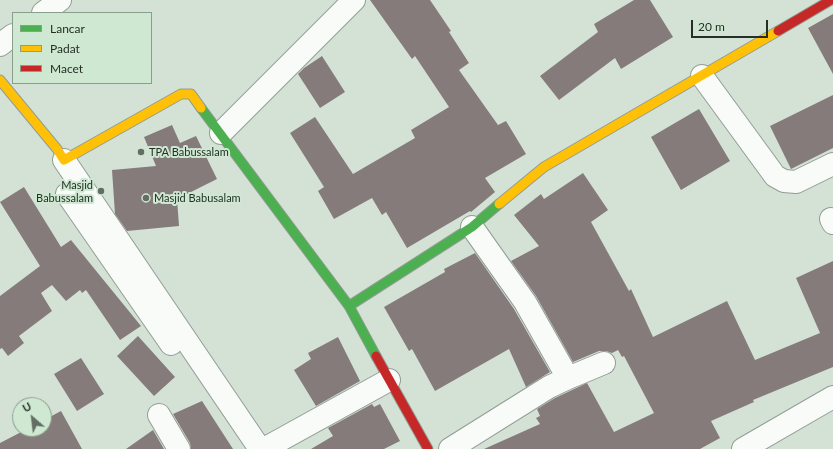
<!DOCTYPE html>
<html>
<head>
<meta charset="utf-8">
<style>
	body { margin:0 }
	#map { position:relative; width:833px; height:449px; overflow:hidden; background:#d4e2d6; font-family:Lato,sans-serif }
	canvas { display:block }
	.legend { position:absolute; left:12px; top:12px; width:140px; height:72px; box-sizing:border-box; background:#cee8d2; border:1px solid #8a9e8d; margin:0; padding:5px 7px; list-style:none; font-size:12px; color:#252f26 }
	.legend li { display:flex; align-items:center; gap:8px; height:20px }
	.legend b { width:20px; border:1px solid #8a9e8d }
	.north { position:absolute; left:12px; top:397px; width:40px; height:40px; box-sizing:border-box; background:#cee8d2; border:1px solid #8a9e8d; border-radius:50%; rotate:332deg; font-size:11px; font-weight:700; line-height:16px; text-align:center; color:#252f26 }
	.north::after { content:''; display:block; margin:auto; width:14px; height:18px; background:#626e64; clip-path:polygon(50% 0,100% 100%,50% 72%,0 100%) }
	.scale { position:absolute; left:691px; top:20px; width:77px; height:18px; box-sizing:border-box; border:2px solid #252f26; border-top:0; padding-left:5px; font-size:12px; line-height:14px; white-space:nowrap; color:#252f26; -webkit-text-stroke:3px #cee8d2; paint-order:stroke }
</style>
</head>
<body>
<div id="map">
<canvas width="833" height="449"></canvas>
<ul class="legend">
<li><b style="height:5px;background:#4caf50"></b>Lancar</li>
<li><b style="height:5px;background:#ffc107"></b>Padat</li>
<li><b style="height:5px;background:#c62828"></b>Macet</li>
</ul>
<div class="north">U</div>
<div class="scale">20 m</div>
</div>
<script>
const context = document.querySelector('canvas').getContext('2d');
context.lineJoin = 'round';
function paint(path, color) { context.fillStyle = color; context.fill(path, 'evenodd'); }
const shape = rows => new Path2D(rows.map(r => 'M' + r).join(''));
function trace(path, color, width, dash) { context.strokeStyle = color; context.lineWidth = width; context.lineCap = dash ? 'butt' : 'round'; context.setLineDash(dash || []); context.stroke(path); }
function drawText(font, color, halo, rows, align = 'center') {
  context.font = font + ' Lato,sans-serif'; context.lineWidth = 4; context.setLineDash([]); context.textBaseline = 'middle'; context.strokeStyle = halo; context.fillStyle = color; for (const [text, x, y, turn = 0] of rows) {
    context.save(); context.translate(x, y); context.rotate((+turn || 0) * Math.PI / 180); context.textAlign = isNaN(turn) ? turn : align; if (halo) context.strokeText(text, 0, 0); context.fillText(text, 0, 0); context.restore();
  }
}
paint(shape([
	[370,0,430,0,451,31,449,32,469,63,459,70,498,125,506,121,526,154,485,178,495,192,471,212,470,211,407,248,386,212,382,215,372,198,334,219,318,191,324,187,290,133,315,117,353,174,415,138,411,130,449,107,415,56,412,59],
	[634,0,650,0,673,37,621,69,615,58,559,100,540,76,598,32,594,24],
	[833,14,833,74,808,28],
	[322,56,345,92,320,108,298,74,304,68],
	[833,95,833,148,791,169,770,126],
	[699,109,730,161,681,190,651,137],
	[172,125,180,143,196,136,217,179,177,199,179,226,127,231,115,214,112,170,156,166,144,137],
	[583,173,608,210,591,222,629,291,631,289,653,337,727,301,755,360,820,333,796,278,833,261,833,367,753,400,754,402,711,421,720,438,700,449,484,449,540,424,536,418,540,416,537,409,555,398,587,383,614,432,654,413,624,356,622,357,618,350,612,353,606,351,599,351,573,362,536,296,511,261,539,246,514,215,541,194,544,199],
	[24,187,61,247,71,240,141,326,120,340,86,290,82,293,80,290,66,301,52,285,41,293,52,311,19,336,24,343,8,356,2,348,0,349,0,296,40,266,0,202],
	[475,253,514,309,550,372,526,387,509,349,435,391,412,349,409,351,384,307,445,272,444,269],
	[138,336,175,377,154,396,117,356],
	[338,337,360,381,316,406,294,370,311,359,308,353],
	[81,358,104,394,77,411,54,374],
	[202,401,233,449,191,449,190,443,173,414],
	[372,404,374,407,380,404,400,441,384,449,311,449,333,436,328,428],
	[61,411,82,449,0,449,0,443,27,429,44,429,44,420],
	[153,430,164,449,126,449]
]), '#867b7b');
const street = shape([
	[43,13,60,0],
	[0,45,13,35],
	[702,76,775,176,784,181,796,182,833,164],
	[221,133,354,0],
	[64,160,260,449],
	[80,185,67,194,171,344],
	[831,219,833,223],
	[472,227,525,302,568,378],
	[159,415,179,449],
	[264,449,389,380],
	[450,449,549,387,568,378,604,363],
	[743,449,833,397]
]);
const fast = shape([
	[201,108,349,306,376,356],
	[349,306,472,227,499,204]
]);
const slow = shape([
	[0,80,57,149,64,160,181,94,191,94,201,108],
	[499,204,544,167,778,31]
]);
const jam = shape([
	[778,31,831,0],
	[376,356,428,449]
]);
trace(street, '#929d94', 24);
trace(fast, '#929d94', 11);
trace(slow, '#929d94', 11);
trace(jam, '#929d94', 11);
trace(street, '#f9fbf9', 22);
trace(fast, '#4caf50', 9);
trace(slow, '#ffc107', 9);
trace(jam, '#c62828', 9);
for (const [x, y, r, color] of [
	[141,152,4,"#626e64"],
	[101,191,4,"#626e64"],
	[146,198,4,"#626e64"]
]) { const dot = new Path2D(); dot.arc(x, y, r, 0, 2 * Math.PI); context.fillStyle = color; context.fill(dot); trace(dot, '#cee8d2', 1.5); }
drawText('11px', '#252f26', '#cee8d2', [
	["TPA Babussalam",149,152],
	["Masjid",93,185,"right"],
	["Babussalam",93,198,"right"],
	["Masjid Babusalam",154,198]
], 'left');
</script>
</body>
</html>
